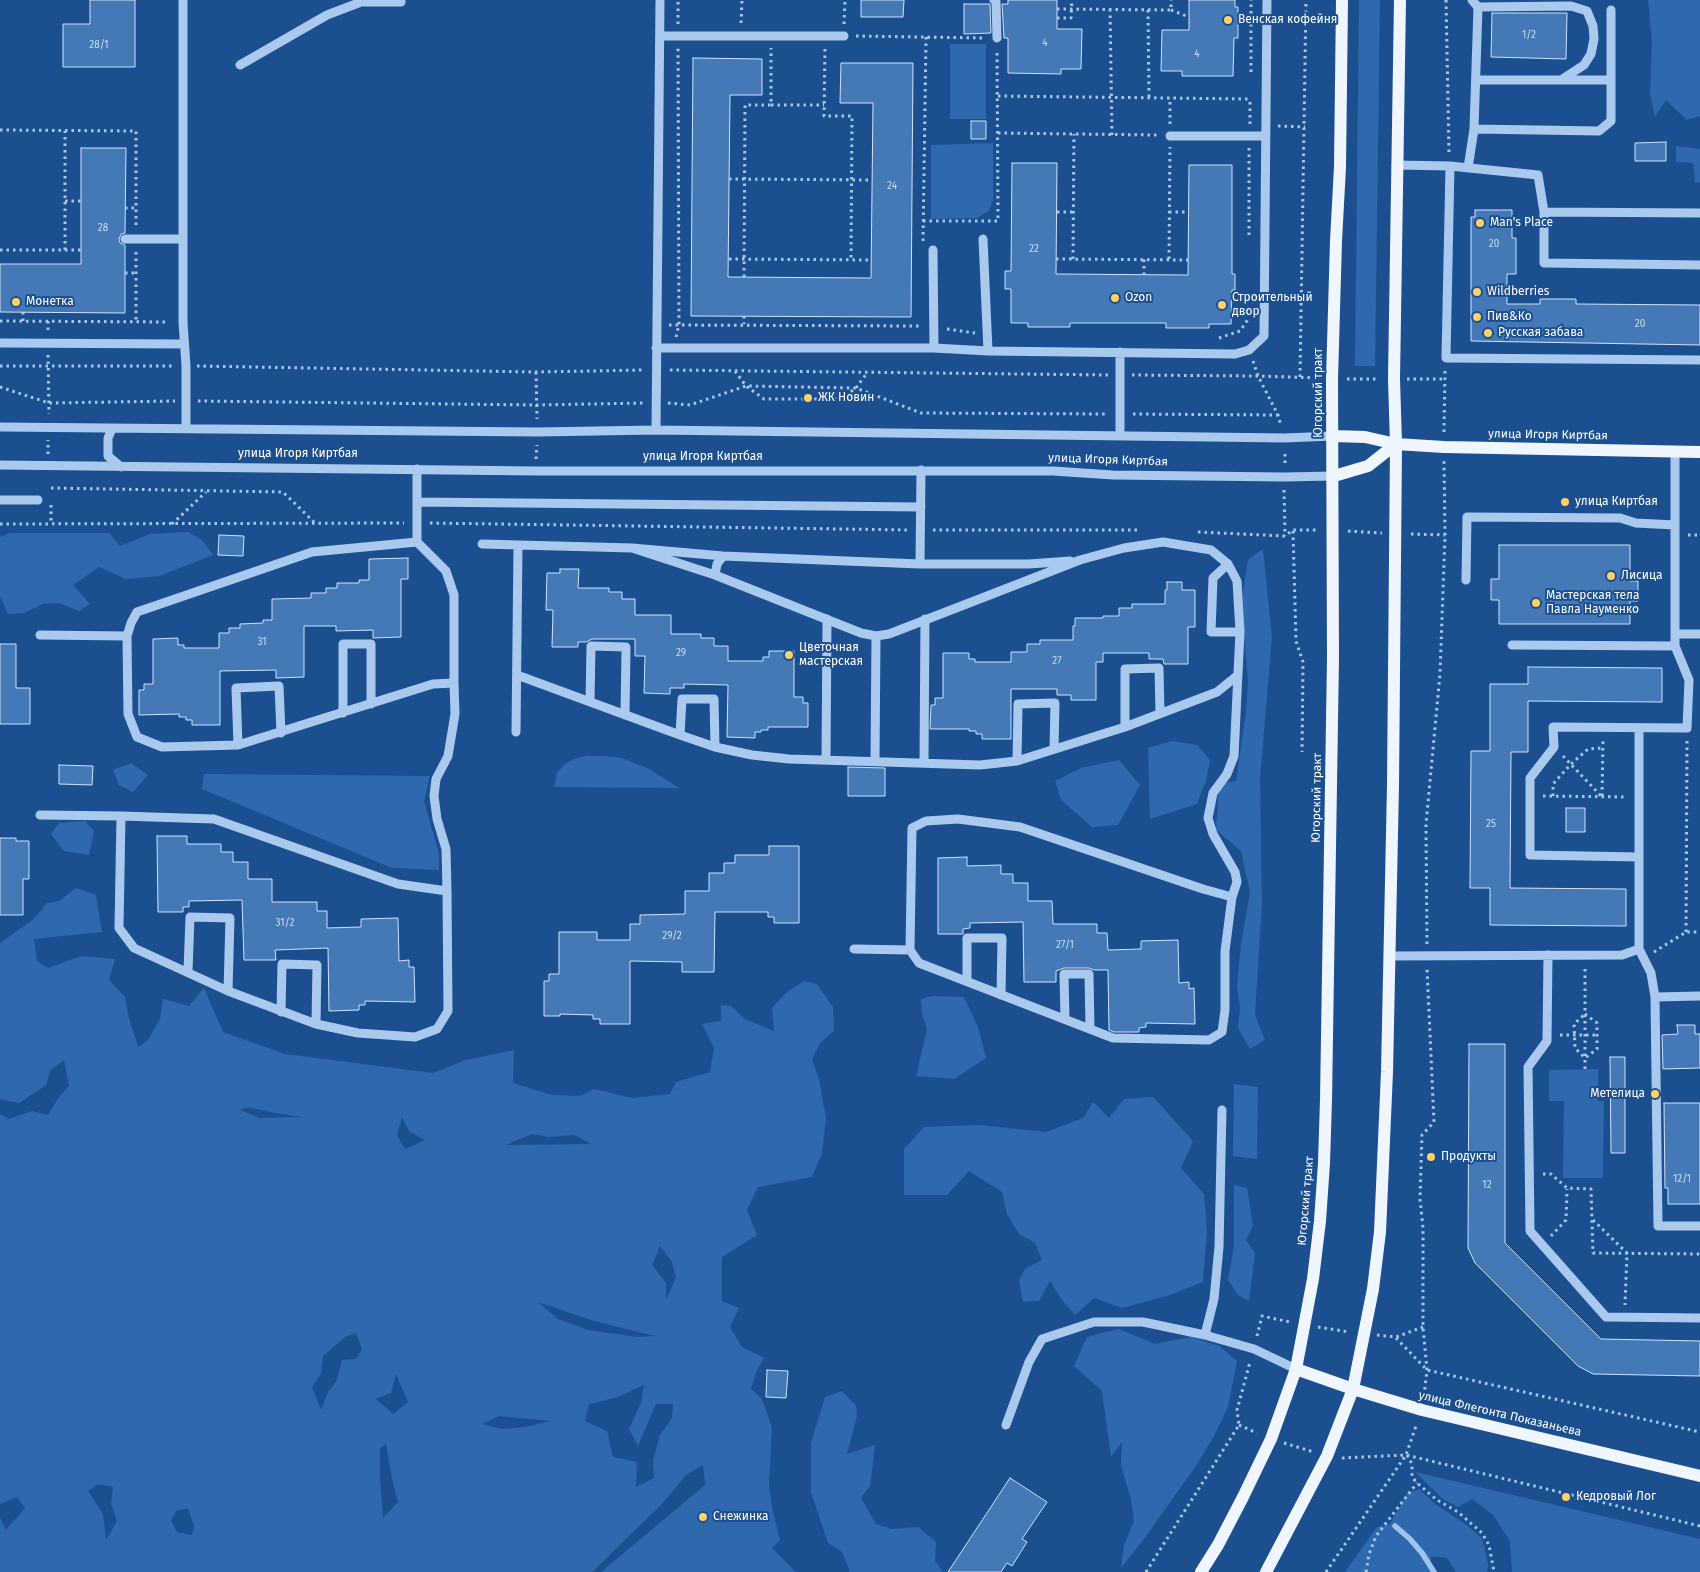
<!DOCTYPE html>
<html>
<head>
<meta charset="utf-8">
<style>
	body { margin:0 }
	canvas { display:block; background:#1b4f8f }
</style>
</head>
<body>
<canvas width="1700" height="1572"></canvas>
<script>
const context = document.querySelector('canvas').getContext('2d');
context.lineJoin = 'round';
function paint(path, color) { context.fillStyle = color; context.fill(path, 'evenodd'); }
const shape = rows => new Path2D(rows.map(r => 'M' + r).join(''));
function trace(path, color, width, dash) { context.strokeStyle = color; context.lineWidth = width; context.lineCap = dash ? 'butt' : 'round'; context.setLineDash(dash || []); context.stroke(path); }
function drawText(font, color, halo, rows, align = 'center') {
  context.font = font + ' "Fira Sans",sans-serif'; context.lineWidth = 4; context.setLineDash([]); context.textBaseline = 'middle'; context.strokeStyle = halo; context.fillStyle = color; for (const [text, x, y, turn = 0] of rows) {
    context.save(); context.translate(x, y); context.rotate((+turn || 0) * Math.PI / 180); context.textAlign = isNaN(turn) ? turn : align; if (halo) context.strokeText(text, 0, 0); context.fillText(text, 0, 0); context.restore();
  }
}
paint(shape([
	[1359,0,1380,0,1375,366,1355,366],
	[1648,0,1700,0,1700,116,1687,120,1666,100,1655,117,1650,94,1652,41],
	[950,44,986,44,986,119,950,119],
	[993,143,993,200,989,211,977,218,931,219,931,145],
	[1676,146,1700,149,1700,182,1695,183,1693,163,1676,162],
	[188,532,202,540,213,555,159,576,126,579,99,567,73,585,90,604,79,611,59,603,43,604,24,613,8,614,0,596,0,537,10,533,109,533,120,546,150,534],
	[1263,549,1272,638,1260,778,1262,904,1255,1015,1265,1040,1250,1049,1238,1028,1240,1008,1237,986,1241,944,1250,892,1241,851,1216,830,1219,784,1236,781,1246,712,1248,682,1242,608,1243,590,1248,560],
	[1172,741,1197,745,1210,760,1206,781,1197,804,1150,819,1148,748],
	[587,756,605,756,622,758,649,769,679,788,554,787,557,773,565,764,574,759],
	[1119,760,1140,785,1118,825,1092,827,1061,800,1055,781,1081,768],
	[131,763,148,775,133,792,119,785,113,770],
	[204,774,430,776,424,801,439,854,439,870,392,868,202,789],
	[85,821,94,831,89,855,64,851,51,834,59,823],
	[76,888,96,895,102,932,34,939,37,961,48,968,81,956,115,959,109,980,125,997,129,1018,138,1047,148,1040,160,1019,163,999,189,1006,204,988,223,1032,285,1054,433,1073,466,1060,514,1050,513,1083,552,1095,580,1096,594,1089,632,1098,670,1094,676,1082,710,1072,714,1048,702,1024,721,1021,721,1005,731,1006,745,1019,774,1031,772,1008,787,992,804,981,817,984,833,1007,834,1031,820,1043,812,1060,819,1079,826,1118,822,1153,812,1177,758,1187,747,1210,757,1235,722,1257,722,1301,739,1308,730,1327,742,1347,764,1358,757,1370,751,1389,762,1399,772,1428,769,1485,773,1512,780,1540,772,1548,796,1572,601,1572,705,1485,703,1465,686,1475,661,1505,592,1572,0,1572,0,1518,6,1530,25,1508,17,1497,0,1504,0,1114,9,1119,32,1111,48,1115,58,1098,69,1086,64,1060,50,1071,46,1085,19,1103,0,1099,0,943,34,919,47,903,59,901],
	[248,1107,275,1113,302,1117,260,1118,240,1110],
	[402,1117,409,1131,425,1140,405,1149,397,1135],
	[532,1134,549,1137,574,1135,591,1144,506,1145],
	[660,1246,672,1262,676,1277,666,1300,666,1283,652,1265],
	[538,1302,594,1321,655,1336,638,1337,588,1330,558,1319],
	[356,1333,362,1349,356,1359,342,1360,336,1382,328,1392,321,1410,312,1387,321,1374,323,1356,345,1337],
	[396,1374,408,1402,393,1414,376,1399,391,1393],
	[644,1385,641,1403,629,1429,638,1446,656,1404,673,1404,672,1418,660,1435,653,1461,654,1478,636,1487,637,1462,613,1457,607,1431,585,1421,589,1404,618,1397],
	[499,1416,551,1421,524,1427,503,1429,482,1424],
	[386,1444,392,1478,398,1502,383,1518,380,1480,380,1448],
	[98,1484,113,1487,111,1504,117,1521,106,1540,103,1514,88,1491],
	[188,1508,194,1526,192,1535,177,1532,171,1521,176,1511],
	[933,996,964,997,978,1027,986,1058,954,1079,916,1076,927,1029,922,1014,921,999],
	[1598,1069,1598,1101,1604,1101,1603,1178,1563,1178,1564,1101,1549,1101,1549,1070],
	[1234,1084,1258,1087,1257,1159,1233,1156],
	[1153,1097,1193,1141,1181,1168,1204,1194,1207,1230,1203,1282,1170,1295,1122,1308,1094,1298,1075,1315,1061,1299,1050,1281,1039,1301,1023,1302,1019,1281,1025,1269,1042,1260,1035,1243,1019,1234,1007,1214,1002,1192,969,1171,947,1195,904,1195,904,1149,924,1127,979,1125,1046,1132,1083,1118,1093,1102,1109,1118,1124,1099],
	[1234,1185,1247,1188,1253,1226,1246,1240,1255,1253,1249,1301,1238,1295,1228,1280,1234,1246],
	[1119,1329,1155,1344,1191,1337,1219,1346,1237,1361,1228,1407,1214,1436,1196,1466,1144,1539,1121,1568,1124,1545,1134,1521,1131,1500,1121,1465,1122,1442,1111,1457,1102,1391,1074,1366,1087,1337],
	[842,1391,856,1406,857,1416,847,1454,875,1445,870,1486,861,1498,876,1524,892,1529,918,1527,936,1542,935,1561,943,1572,850,1572,842,1552,828,1543,811,1492,811,1443,825,1397],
	[1415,1472,1700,1539,1700,1572,1512,1572,1510,1541,1493,1515,1472,1499,1458,1507,1443,1499],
	[1419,1489,1434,1503,1469,1527,1482,1538,1488,1564,1487,1572,1456,1572,1447,1558,1431,1556,1432,1572,1345,1572,1377,1527,1390,1524,1407,1493]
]), '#2e69ad');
trace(shape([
	[1395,1526,1410,1539,1422,1553,1434,1572]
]), '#9cc4f0', 5.5);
const building = shape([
	[90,0,135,0,135,67,63,67,63,24,90,24,90,0],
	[861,0,904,0,903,17,861,17,861,0],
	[1008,0,1057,0,1057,29,1082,29,1081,69,1061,69,1061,74,1008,73,1008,38,1004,38,1002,4,1008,4,1008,0],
	[1189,0,1235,0,1235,7,1238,7,1238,38,1234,38,1233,76,1182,76,1182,71,1161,71,1162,30,1189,30,1189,0],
	[964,4,990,4,991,33,964,34,964,4],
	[1492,13,1567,13,1566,59,1491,57,1492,13],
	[693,58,762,59,762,95,730,95,728,277,871,278,873,103,840,103,841,63,913,63,911,317,691,316,693,58],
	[971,121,986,121,986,139,971,139,971,121],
	[1666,142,1666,161,1635,161,1635,143,1666,142],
	[81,148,126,148,125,233,121,234,119,239,120,243,125,245,125,313,0,312,0,264,81,264,81,148],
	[1012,163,1057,163,1056,274,1188,275,1189,165,1232,165,1232,274,1235,274,1235,290,1232,290,1231,324,1209,324,1209,328,1166,328,1166,323,1070,323,1070,327,1028,327,1028,323,1011,323,1011,289,1005,289,1005,271,1011,271,1012,163],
	[1475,210,1512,210,1512,238,1516,238,1516,274,1507,274,1507,304,1540,304,1540,299,1576,299,1576,304,1700,305,1700,345,1471,341,1471,217,1475,217,1475,210],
	[219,535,244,536,243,556,218,555,219,535],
	[1499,545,1630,545,1630,581,1638,581,1638,601,1630,601,1630,624,1499,624,1499,600,1491,600,1491,579,1499,579,1499,545],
	[408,558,408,579,401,579,401,637,373,638,373,630,336,631,336,626,304,626,304,677,276,678,276,670,220,671,220,725,192,725,192,720,186,720,186,717,179,717,179,714,139,715,139,690,144,690,144,684,153,684,153,639,178,638,178,645,184,645,184,648,219,648,219,633,229,633,229,628,240,628,240,624,263,623,263,620,272,620,272,599,311,598,311,593,326,593,326,588,337,588,337,583,359,583,359,580,369,580,369,559,408,558],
	[560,569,579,569,578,588,609,588,609,592,622,592,622,599,635,599,635,615,671,615,671,634,701,634,701,638,714,638,714,646,728,646,728,661,763,661,763,657,769,657,769,651,794,651,794,697,803,697,803,703,808,703,808,727,768,727,768,730,761,730,761,732,755,732,755,738,727,737,728,685,684,684,684,688,670,688,670,694,644,693,645,656,635,656,635,639,592,639,586,642,578,642,578,647,552,647,553,610,546,610,547,573,560,573,560,569],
	[1167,582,1182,582,1182,590,1195,590,1195,627,1188,627,1188,664,1164,664,1163,659,1149,659,1149,653,1103,653,1103,662,1096,662,1096,700,1071,700,1071,695,1057,695,1057,689,1011,689,1011,739,982,739,982,734,976,734,976,731,969,731,969,729,930,729,931,705,935,705,935,698,943,698,943,653,969,653,969,659,975,659,975,662,1011,662,1011,652,1027,652,1027,644,1040,644,1040,640,1073,640,1073,626,1075,626,1075,618,1103,618,1103,616,1119,616,1119,608,1132,608,1132,604,1165,604,1165,590,1167,590,1167,582],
	[0,644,16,644,16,688,30,688,30,724,0,724,0,644],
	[1528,667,1662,668,1662,702,1528,701,1528,752,1511,752,1510,888,1626,889,1626,926,1490,925,1490,888,1470,888,1471,751,1490,751,1490,684,1528,684,1528,667],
	[59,765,93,766,92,785,59,784,59,765],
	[848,767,885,768,885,796,848,796,848,767],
	[1566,808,1585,808,1585,832,1566,832,1566,808],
	[157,836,187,836,187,844,221,844,221,852,233,852,233,862,248,862,248,879,272,879,272,902,317,902,317,911,327,911,327,928,361,927,361,919,398,918,399,961,409,960,409,967,414,967,415,1002,365,1001,365,1005,359,1005,359,1010,329,1011,328,948,275,950,276,960,244,960,242,900,189,901,189,907,183,907,183,912,158,912,157,836],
	[0,838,16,838,16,841,29,841,29,879,23,879,23,915,0,915,0,838],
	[769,846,799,846,799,923,774,923,774,917,768,917,768,912,715,912,714,972,682,972,682,962,630,961,630,1024,600,1024,600,1019,593,1019,593,1015,560,1014,560,1016,544,1016,544,981,549,981,549,974,559,974,559,932,597,932,597,940,630,940,630,924,640,924,640,915,685,914,685,891,709,891,709,873,724,873,724,863,735,863,735,855,769,855,769,846],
	[967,857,967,866,1001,865,1001,874,1013,874,1013,883,1028,883,1028,901,1052,901,1053,924,1097,924,1097,933,1107,933,1108,950,1141,949,1141,941,1178,940,1179,983,1189,982,1189,989,1194,988,1195,1024,1146,1023,1146,1027,1139,1028,1139,1032,1114,1032,1109,1030,1108,970,1094,970,1089,968,1064,968,1056,971,1056,982,1024,982,1023,922,970,923,970,928,963,929,963,934,938,934,938,858,967,857],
	[1677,1025,1695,1025,1695,1034,1700,1034,1700,1068,1663,1069,1662,1035,1678,1034,1677,1025],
	[1469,1044,1505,1044,1505,1243,1601,1339,1700,1341,1700,1376,1593,1374,1578,1366,1475,1263,1468,1248,1469,1044],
	[1610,1057,1625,1057,1625,1153,1611,1153,1610,1057],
	[1664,1103,1700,1103,1700,1204,1668,1204,1668,1188,1665,1188,1664,1103],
	[767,1370,788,1371,786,1398,766,1397,767,1370],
	[1010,1478,1047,1502,1022,1539,1027,1542,1012,1566,1007,1563,1001,1572,948,1572,1010,1478]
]);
paint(building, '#4478b7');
trace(building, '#cfe3fa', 1);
trace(shape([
	[1446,0,1449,152],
	[1057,9,1171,10,1171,0],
	[1110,9,1112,135],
	[1148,10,1149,98],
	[1171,10,1189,17],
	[1057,18,1071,18,1072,0],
	[741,23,742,0],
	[678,24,678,0],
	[844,24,845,0],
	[856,36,985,38],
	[825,49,824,116,852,116,851,260],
	[1251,72,1251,0],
	[998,96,1251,99],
	[771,105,824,105],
	[1170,124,1170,98],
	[1250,124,1250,101],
	[1278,126,1305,127],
	[0,130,136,131,136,226],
	[998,133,1157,135],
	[1249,148,1249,239],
	[729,179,872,180],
	[65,201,81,201],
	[125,208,136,208],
	[1057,212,1073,212],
	[1169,212,1188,212],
	[923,221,998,221,997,49],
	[923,241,926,37],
	[0,250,65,250,65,131],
	[65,250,81,250],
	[136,252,136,322],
	[729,259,872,260],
	[1056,259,1188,260],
	[1073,259,1074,134],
	[1169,259,1170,147],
	[125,273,136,273],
	[1144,275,1144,259],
	[744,277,745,105,771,105,771,48],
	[23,312,23,321],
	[744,316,744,324],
	[0,321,169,322],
	[48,321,48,332],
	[669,325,921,326],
	[947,329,975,333],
	[676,337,679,324,678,48],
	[1219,338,1240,331,1249,318],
	[48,355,49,414],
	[1253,361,1258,376,1278,415,1281,426],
	[0,366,174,366],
	[197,366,536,372,644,370],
	[670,370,1109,375],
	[735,371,746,386,764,399,841,399,856,388,867,373],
	[536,372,537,419],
	[1132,375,1258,376,1319,378],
	[1300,377,1306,0],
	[1347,379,1379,379],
	[1407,379,1444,379],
	[0,387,49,403,175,401],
	[198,401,536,405,645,403],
	[668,403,690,405,746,386,856,388,921,413,1107,414],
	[1133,414,1278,415],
	[1444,432,1445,371],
	[48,454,48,440],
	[536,459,537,445],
	[1285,463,1285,450],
	[51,488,283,492,315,523],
	[1284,490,1285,536],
	[51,505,51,524],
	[430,523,909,530],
	[0,524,404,523],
	[172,524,206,492],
	[933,530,1141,530],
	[1293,531,1296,641,1303,662,1302,752],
	[1348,531,1382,533],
	[1198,532,1285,536,1293,530,1317,530],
	[1411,534,1445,535],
	[1688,535,1700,535],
	[1563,756,1602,797],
	[1543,796,1627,797],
	[1553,796,1553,784,1571,764,1588,749,1603,748],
	[1602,796,1603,740],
	[1686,932,1687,740],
	[1427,944,1426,824,1440,674,1445,535,1444,461],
	[1654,952,1686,932,1700,932],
	[1585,1014,1597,1023,1597,1049,1585,1058,1575,1048,1574,1024,1585,1014],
	[1560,1035,1597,1035],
	[1585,1069,1585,968],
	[1543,1174,1551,1174,1567,1188,1591,1189,1593,1253,1700,1254],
	[1593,1220,1627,1253,1625,1305],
	[1551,1236,1566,1220,1567,1189],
	[1318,1327,1349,1332],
	[1377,1335,1396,1337,1423,1327],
	[1257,1336,1262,1316,1290,1322],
	[1396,1338,1427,1370,1700,1432],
	[1424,1396,1427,1370,1423,1327,1423,1228,1420,1199,1422,1135,1434,1122,1427,968],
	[1239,1425,1257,1433],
	[1284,1443,1314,1452],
	[1407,1455,1412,1464,1412,1477,1417,1483,1437,1500,1458,1512,1482,1533,1489,1545,1494,1572],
	[1342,1458,1406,1455,1700,1526],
	[1146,1572,1239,1425,1237,1410,1250,1362],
	[1326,1572,1406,1455,1417,1423],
	[1366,1572,1369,1554,1376,1536,1417,1483]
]), '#a9c9ee', 3, [2.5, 4]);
trace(shape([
	[183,0,183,322,186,366,186,428],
	[994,0,996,1,997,38],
	[1472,0,1478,7,1474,129,1599,131,1611,121,1611,10],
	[1478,7,1571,6,1587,11,1593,26,1594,39,1591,54,1584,65,1561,80],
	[660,36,844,36],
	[240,65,327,15,361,2,401,2,401,0],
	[1476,80,1610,80],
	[1170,136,1265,136],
	[1396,165,1450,166,1538,175,1544,212,1544,263,1700,265],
	[1450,166,1446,358,1700,360],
	[1468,168,1474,129],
	[1544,212,1700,213],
	[125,239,183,239],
	[983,239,988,351],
	[933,250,934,348],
	[0,343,184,344],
	[656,348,934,348,988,351,1235,354,1249,350,1264,336,1267,0],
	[0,427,537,432,656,430,1285,438,1333,436],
	[112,429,108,438,108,456,121,467],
	[656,430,660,0],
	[1120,435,1120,352],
	[0,465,536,471,1053,471,1113,475,1284,477,1334,476],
	[0,500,38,500],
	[417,502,921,507],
	[417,542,312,552,137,612,131,623,127,636,128,714,137,737,162,747,238,745,433,684,454,683,454,595,446,571,417,542,417,469],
	[482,544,632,548,723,556,920,564,1029,564,1070,561],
	[632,548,715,575,861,633,876,636,889,634,1080,560,1124,548,1163,542,1211,550,1228,564,1237,581,1240,632,1234,756,1227,774,1213,793,1208,818,1213,834,1235,872,1237,882,1232,897,1225,951,1225,1010,1222,1032,1209,1040,1113,1038,919,963,910,950,912,828,926,821,958,819,1020,827,1203,889,1232,897],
	[920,564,921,470],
	[1228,564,1213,578,1211,632,1240,632],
	[715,575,717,564,723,556],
	[1466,580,1467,517,1620,518,1636,523,1675,525],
	[1675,634,1700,634],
	[40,635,127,636],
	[1512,645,1675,646],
	[517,675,680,735,715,747,752,755,789,759,980,765,1017,761,1125,727,1217,692,1238,675],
	[590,702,591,646,626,647,625,715],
	[343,713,343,644,371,644,371,704],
	[1125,727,1125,669,1159,668,1160,714],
	[1639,728,1639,949,1651,973,1655,997,1658,1226,1700,1226],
	[516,732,518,545],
	[680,735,682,699,714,699,715,747],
	[238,745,236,688,279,686,281,733],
	[826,760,827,619],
	[875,761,876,636],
	[1017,761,1018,704,1055,703,1054,749],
	[924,763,925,619],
	[40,815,121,816],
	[1639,857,1530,855,1530,778,1554,747,1553,727,1687,728,1689,680,1675,646,1675,452],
	[447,891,398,884,214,819,121,816,119,928,134,948,228,991,316,1024,358,1033,415,1037,437,1029,448,1011,447,891,446,849,437,819,434,796,436,779,448,756,455,714,454,683],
	[854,949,910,950],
	[1548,955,1547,1041,1528,1067,1530,1231,1606,1317,1700,1318],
	[1389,956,1622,955,1639,949],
	[188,971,190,917,230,918,228,991],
	[967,981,967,938,1002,938,1001,995],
	[1655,997,1700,996],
	[281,1012,282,964,317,965,316,1024],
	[1065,1019,1064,974,1089,974,1090,1029],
	[1205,1335,1214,1299,1219,1247,1222,1110],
	[1006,1425,1029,1362,1042,1339,1094,1322,1143,1322,1205,1335,1254,1349,1296,1369]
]), '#a9c9ee', 9);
trace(shape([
	[1333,436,1365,437,1396,444,1444,447,1700,452],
	[1334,476,1368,466,1396,444],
	[1296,1369,1353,1389,1422,1410,1700,1476],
	[1201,1572,1218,1545,1243,1497,1271,1439,1296,1369,1313,1279,1320,1221,1324,1163,1326,1100,1333,658,1332,379,1336,241,1340,167,1342,0],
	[1266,1572,1327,1456,1353,1389,1373,1289,1380,1232,1387,1072,1393,786,1396,444,1394,379,1400,0]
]), '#f0f6ff', 12);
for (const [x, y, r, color] of [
	[1228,20,5,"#ffd166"],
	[1480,223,5,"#ffd166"],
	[1477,292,5,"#ffd166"],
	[1115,298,5,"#ffd166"],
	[16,302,5,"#ffd166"],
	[1222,305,5,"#ffd166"],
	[1477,317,5,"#ffd166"],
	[1488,333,5,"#ffd166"],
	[808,398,5,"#ffd166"],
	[1565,502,5,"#ffd166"],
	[1611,576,5,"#ffd166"],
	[1536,603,5,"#ffd166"],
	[789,655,5,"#ffd166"],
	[1655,1094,5,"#ffd166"],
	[1431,1157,5,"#ffd166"],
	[1566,1497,5,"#ffd166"],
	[703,1517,5,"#ffd166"]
]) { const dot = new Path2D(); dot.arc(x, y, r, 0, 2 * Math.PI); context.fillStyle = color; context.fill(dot); trace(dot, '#1b4f8f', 2); }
drawText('10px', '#d0dded', null, [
	["1/2",1529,35],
	["4",1045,43],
	["28/1",99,45],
	["4",1197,54],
	["24",892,186],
	["28",103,228],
	["20",1494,244],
	["22",1034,249],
	["20",1640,324],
	["31",262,642],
	["29",681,653],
	["27",1057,661],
	["25",1491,824],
	["31/2",285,923],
	["29/2",672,936],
	["27/1",1065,945],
	["12/1",1682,1179],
	["12",1487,1185]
]);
drawText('12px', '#fff', '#1b4f8f', [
	["Венская кофейня",1238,20],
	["Man's Place",1490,223],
	["Wildberries",1487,292],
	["Ozon",1125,298],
	["Строительный",1232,298],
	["двор",1232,312],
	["Монетка",26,302],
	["Пив&Ко",1487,317],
	["Русская забава",1498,333],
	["ЖК Новин",818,398],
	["улица Киртбая",1575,502],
	["Лисица",1621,576],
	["Мастерская тела",1546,596],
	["Павла Науменко",1546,610],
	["Цветочная",799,648],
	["мастерская",799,662],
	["Метелица",1645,1094,"right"],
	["Продукты",1441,1157],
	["Кедровый Лог",1576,1497],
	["Снежинка",713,1517]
], 'left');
drawText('12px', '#fff', '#1b4f8f', [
	["Югорский тракт",1319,393,-90],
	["улица Игоря Киртбая",1548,435,1],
	["улица Игоря Киртбая",298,454],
	["улица Игоря Киртбая",703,457],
	["улица Игоря Киртбая",1108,460,2],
	["Югорский тракт",1317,798,-89],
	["Югорский тракт",1306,1201,-85],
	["улица Флегонта Показаньева",1500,1414,13]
]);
</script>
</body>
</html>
